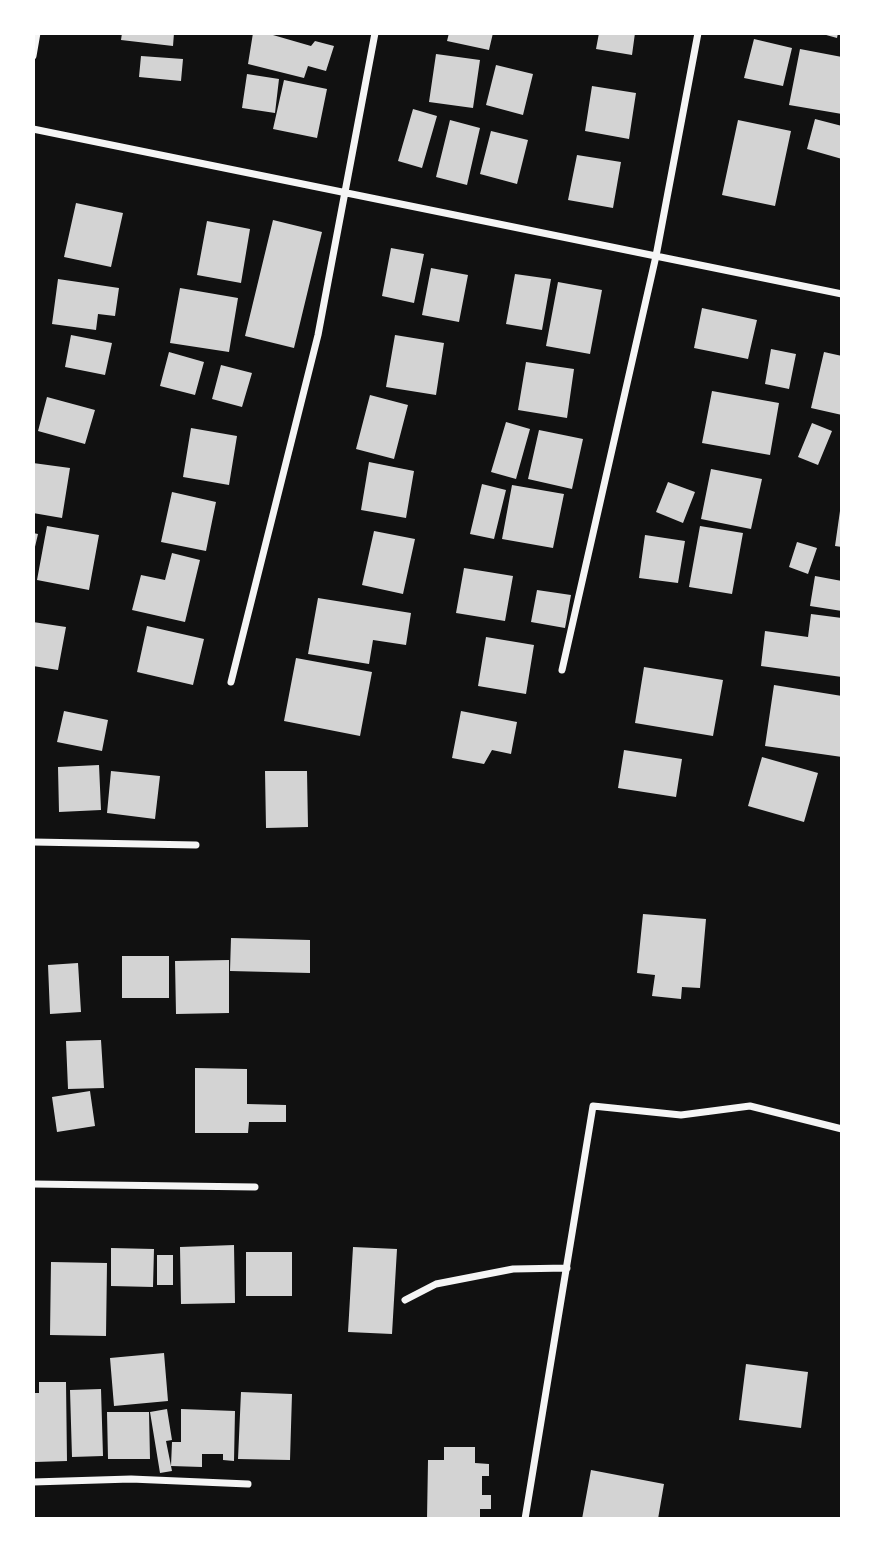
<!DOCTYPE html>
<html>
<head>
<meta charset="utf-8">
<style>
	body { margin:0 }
	#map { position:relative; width:875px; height:1552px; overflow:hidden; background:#111; font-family:"Work Sans",sans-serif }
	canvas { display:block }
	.frame { position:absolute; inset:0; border:35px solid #fff; pointer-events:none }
</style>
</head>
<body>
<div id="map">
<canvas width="875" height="1552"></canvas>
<div class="frame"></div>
</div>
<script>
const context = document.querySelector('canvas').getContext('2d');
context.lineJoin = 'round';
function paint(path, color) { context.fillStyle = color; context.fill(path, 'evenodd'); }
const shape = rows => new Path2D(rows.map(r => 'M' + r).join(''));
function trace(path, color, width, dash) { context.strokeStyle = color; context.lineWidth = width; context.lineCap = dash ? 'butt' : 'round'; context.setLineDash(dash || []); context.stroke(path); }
paint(shape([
	[122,33,174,33,173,46,121,40],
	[253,33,266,33,311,46,315,41,334,46,326,71,308,66,304,78,248,64],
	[449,33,493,33,489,50,447,41],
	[599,33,635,33,632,55,596,49],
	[819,33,838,33,837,38],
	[754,39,792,48,783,86,744,78],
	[800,49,842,57,842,114,789,105],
	[436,54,480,60,473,108,429,102],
	[141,56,183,59,181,81,139,77],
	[496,65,533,74,523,115,486,105],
	[247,74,279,79,275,113,242,108],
	[284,80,327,89,317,138,273,129],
	[592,86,636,93,629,139,585,131],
	[413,109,437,116,422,168,398,161],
	[815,119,842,126,842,159,807,149],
	[450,120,480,128,467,185,436,177],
	[738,120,791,131,775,206,722,195],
	[491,131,528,140,517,184,480,174],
	[577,155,621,162,613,208,568,200],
	[76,203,123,213,111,267,64,257],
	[273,220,322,232,294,348,245,336],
	[207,221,250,229,241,283,197,275],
	[391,248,424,254,414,303,382,296],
	[431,268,468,275,459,322,422,315],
	[515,274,551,279,542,330,506,324],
	[58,279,119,288,115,316,98,314,96,330,52,324],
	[558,282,602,290,590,354,546,346],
	[180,288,238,298,229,352,170,343],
	[702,308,757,320,748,359,694,348],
	[71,335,112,343,105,375,65,367],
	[395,335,444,343,436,395,386,387],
	[771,349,796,354,789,389,765,384],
	[169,352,204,362,195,395,160,386],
	[824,352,842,356,842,415,811,408],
	[526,362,574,369,567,418,518,410],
	[221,365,252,373,242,407,212,399],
	[712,391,779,403,770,455,702,443],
	[370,395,408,405,394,459,356,449],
	[47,397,95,410,85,444,38,431],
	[506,422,530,429,516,479,491,472],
	[812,423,832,431,818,465,798,457],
	[191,428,237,436,229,485,183,477],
	[539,430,583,439,572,489,528,479],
	[369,462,414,471,406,518,361,510],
	[33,463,70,468,62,518,33,513],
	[711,469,762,479,751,529,701,519],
	[668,482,695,492,683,523,656,512],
	[482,484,506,490,494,539,470,534],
	[512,485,564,494,553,548,502,539],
	[172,492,216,502,206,551,161,542],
	[840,511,842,511,842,547,835,546],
	[47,526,99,535,89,590,37,580],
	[700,526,743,533,732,594,689,587],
	[374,531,415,539,403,594,362,585],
	[33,533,38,534,34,551,33,551],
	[645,535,685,541,678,583,639,578],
	[797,542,817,548,808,574,789,567],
	[172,553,200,560,185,622,132,610,141,575,165,580],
	[464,568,513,576,505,621,456,613],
	[815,576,842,581,842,611,810,606],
	[537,590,571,595,565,628,531,622],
	[318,598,411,613,406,645,373,640,369,664,308,654],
	[811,614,842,618,842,677,761,666,765,631,808,637],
	[33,622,66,627,58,670,33,666],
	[147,626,204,639,193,685,137,672],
	[486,637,534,645,526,694,478,686],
	[296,658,372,672,360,736,284,721],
	[644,667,723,680,713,736,635,723],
	[774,685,842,696,842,757,765,746],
	[64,711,108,720,102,751,57,742],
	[461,711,517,722,511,754,492,750,484,764,452,758],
	[624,750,682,759,676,797,618,788],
	[762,757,818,773,804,822,748,806],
	[99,765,101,810,59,812,58,767],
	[111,771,160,776,155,819,107,813],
	[265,771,307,771,308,827,266,828],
	[643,914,706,919,700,988,682,987,681,999,652,996,655,975,637,973],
	[231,938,310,940,310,973,230,971],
	[122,956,169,956,169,998,122,998],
	[229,960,229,1013,176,1014,175,961],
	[78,963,81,1012,50,1014,48,965],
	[101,1040,104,1088,68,1089,66,1041],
	[195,1068,247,1069,247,1104,286,1105,286,1122,249,1122,248,1133,195,1133],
	[90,1091,95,1126,57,1132,52,1097],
	[234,1245,235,1303,181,1304,180,1247],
	[353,1247,397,1249,392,1334,348,1332],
	[111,1248,154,1249,153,1287,111,1286],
	[246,1252,292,1252,292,1296,246,1296],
	[157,1255,173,1255,173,1285,157,1285],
	[51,1262,107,1263,106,1336,50,1335],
	[164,1353,168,1401,114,1406,110,1358],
	[746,1364,808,1372,801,1428,739,1420],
	[39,1382,66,1382,67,1461,35,1462,34,1393,39,1393],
	[101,1389,103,1456,72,1457,70,1390],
	[241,1392,292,1394,290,1460,238,1459],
	[167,1409,172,1440,166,1441,172,1471,160,1473,150,1412],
	[181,1409,235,1411,234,1461,223,1460,223,1454,202,1454,202,1467,171,1466,172,1442,181,1442],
	[107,1412,149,1412,150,1459,108,1459],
	[444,1447,475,1447,475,1463,489,1464,489,1476,482,1476,482,1495,491,1495,491,1509,480,1509,480,1519,427,1519,428,1460,444,1460],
	[591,1470,664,1484,658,1519,582,1519]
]), '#d3d3d3');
trace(shape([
	[33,56,37,33],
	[33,129,842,294],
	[562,670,656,256,698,33],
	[231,682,318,335,375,33],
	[33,842,196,845],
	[33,1184,255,1187],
	[405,1300,436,1284,513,1269,567,1268],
	[33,1482,131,1479,248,1484],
	[525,1519,593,1106,681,1115,750,1106,842,1129]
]), '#f5f5f5', 7);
</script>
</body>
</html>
